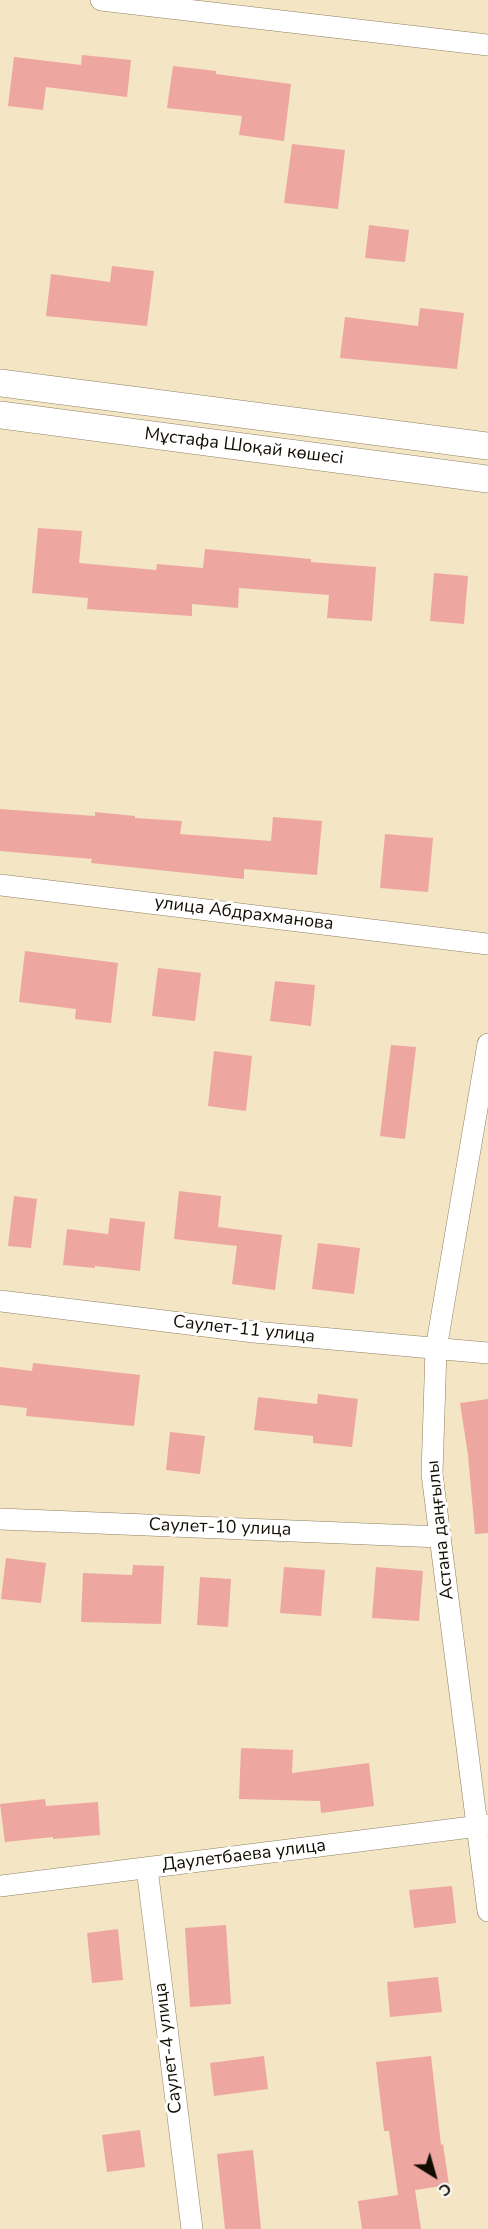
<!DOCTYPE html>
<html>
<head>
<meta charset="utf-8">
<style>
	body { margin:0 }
	#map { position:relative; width:488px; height:2229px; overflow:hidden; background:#f4e5c4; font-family:"Nunito Sans",sans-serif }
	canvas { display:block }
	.north { position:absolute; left:404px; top:2145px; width:60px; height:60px; -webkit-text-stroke:4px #fff; paint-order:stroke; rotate:143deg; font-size:16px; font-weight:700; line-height:24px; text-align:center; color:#120d03 }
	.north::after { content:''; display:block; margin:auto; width:21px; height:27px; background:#120d03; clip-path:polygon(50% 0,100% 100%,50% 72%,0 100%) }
</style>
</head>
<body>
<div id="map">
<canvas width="488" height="2229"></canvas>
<div class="north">С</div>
</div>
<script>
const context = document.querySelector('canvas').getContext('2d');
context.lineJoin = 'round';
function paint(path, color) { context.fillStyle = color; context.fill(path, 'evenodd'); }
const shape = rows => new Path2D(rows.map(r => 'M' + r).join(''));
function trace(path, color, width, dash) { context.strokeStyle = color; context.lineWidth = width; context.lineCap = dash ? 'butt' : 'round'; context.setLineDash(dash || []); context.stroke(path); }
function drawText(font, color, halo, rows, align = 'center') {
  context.font = font + ' "Nunito Sans",sans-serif'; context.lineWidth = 6; context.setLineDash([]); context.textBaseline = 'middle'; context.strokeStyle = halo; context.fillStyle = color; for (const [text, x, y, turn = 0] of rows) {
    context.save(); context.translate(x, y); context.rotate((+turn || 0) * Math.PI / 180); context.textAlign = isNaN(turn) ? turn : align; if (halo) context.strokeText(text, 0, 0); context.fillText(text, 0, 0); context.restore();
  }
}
paint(shape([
	[82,55,131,60,127,97,46,87,43,110,8,106,14,57,81,65],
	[173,66,216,71,216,74,291,84,284,141,239,135,242,116,167,108],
	[292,144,345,150,338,209,284,203],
	[369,225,409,230,405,262,365,258],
	[112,266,154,271,147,326,46,316,51,274,110,282],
	[420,308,464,313,457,369,340,358,345,317,418,326],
	[38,528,82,531,79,563,156,570,157,564,203,568,205,549,311,559,311,562,376,567,372,621,327,618,329,595,239,588,238,608,192,604,192,616,87,609,88,598,32,593],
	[434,573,468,576,464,624,430,621],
	[0,809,95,816,95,812,135,816,135,818,182,821,180,834,271,841,273,817,322,821,317,875,244,869,244,879,91,863,92,859,0,851],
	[385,834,433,838,428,892,380,888],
	[25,951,118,963,111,1023,75,1019,76,1009,19,1002],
	[158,968,201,973,195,1021,152,1016],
	[275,981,315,985,311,1026,270,1021],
	[391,1045,416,1047,405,1139,380,1136],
	[214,1051,252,1056,246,1111,208,1106],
	[179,1191,221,1196,218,1227,282,1235,275,1290,232,1284,237,1246,174,1239],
	[14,1196,37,1199,31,1248,8,1246],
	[110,1218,145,1222,140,1271,95,1266,95,1268,63,1265,67,1229,108,1234],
	[318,1243,360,1248,354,1294,312,1289],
	[33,1363,140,1375,134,1426,26,1416,27,1408,0,1405,0,1367,32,1371],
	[318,1394,358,1399,352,1447,313,1443,313,1436,254,1430,258,1397,317,1404],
	[488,1399,488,1533,475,1534,468,1455,460,1403],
	[170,1432,205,1436,200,1474,166,1470],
	[6,1558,46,1563,41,1603,1,1599],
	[133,1565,164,1566,161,1624,81,1622,83,1573,132,1575],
	[284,1567,325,1570,321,1616,280,1613],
	[376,1567,423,1571,419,1621,372,1618],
	[200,1577,231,1579,228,1627,197,1625],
	[241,1748,293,1750,292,1773,369,1763,374,1806,321,1813,320,1801,239,1799],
	[45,1799,46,1806,98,1802,100,1835,53,1839,53,1837,5,1842,0,1804],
	[452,1886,456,1923,414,1928,409,1890],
	[226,1925,231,2004,190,2007,185,1928],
	[118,1929,123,1980,92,1983,87,1933],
	[438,1977,442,2012,390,2017,387,1982],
	[264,2056,268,2089,214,2096,210,2063],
	[431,2056,441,2145,443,2144,449,2185,415,2190,421,2229,362,2229,358,2201,398,2195,389,2131,384,2131,376,2062],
	[140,2130,145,2167,107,2172,102,2135],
	[253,2150,261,2229,225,2229,217,2154]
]), '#eda7a0');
const minor = shape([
	[101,0,488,45],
	[0,885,488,944],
	[488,1044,436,1349,432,1474,488,1911],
	[0,1301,254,1332,488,1353],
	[0,1519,440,1537],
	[147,1868,192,2229],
	[0,1886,488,1825]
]);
const tertiary = shape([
	[0,383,488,446],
	[0,415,488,479]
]);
trace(minor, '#8e8163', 22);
trace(tertiary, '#8e8163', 28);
trace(minor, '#fff', 21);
trace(tertiary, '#fff', 27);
drawText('18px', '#120d03', '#fff', [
	["Мұстафа Шоқай көшесі",244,447,7],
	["улица Абдрахманова",244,914,7],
	["Саулет-11 улица",244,1330,6],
	["Саулет-10 улица",220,1528,2],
	["Астана даңғылы",441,1530,-96],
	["Даулетбаева улица",244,1856,-7],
	["Саулет-4 улица",169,2048,-97]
]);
</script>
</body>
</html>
